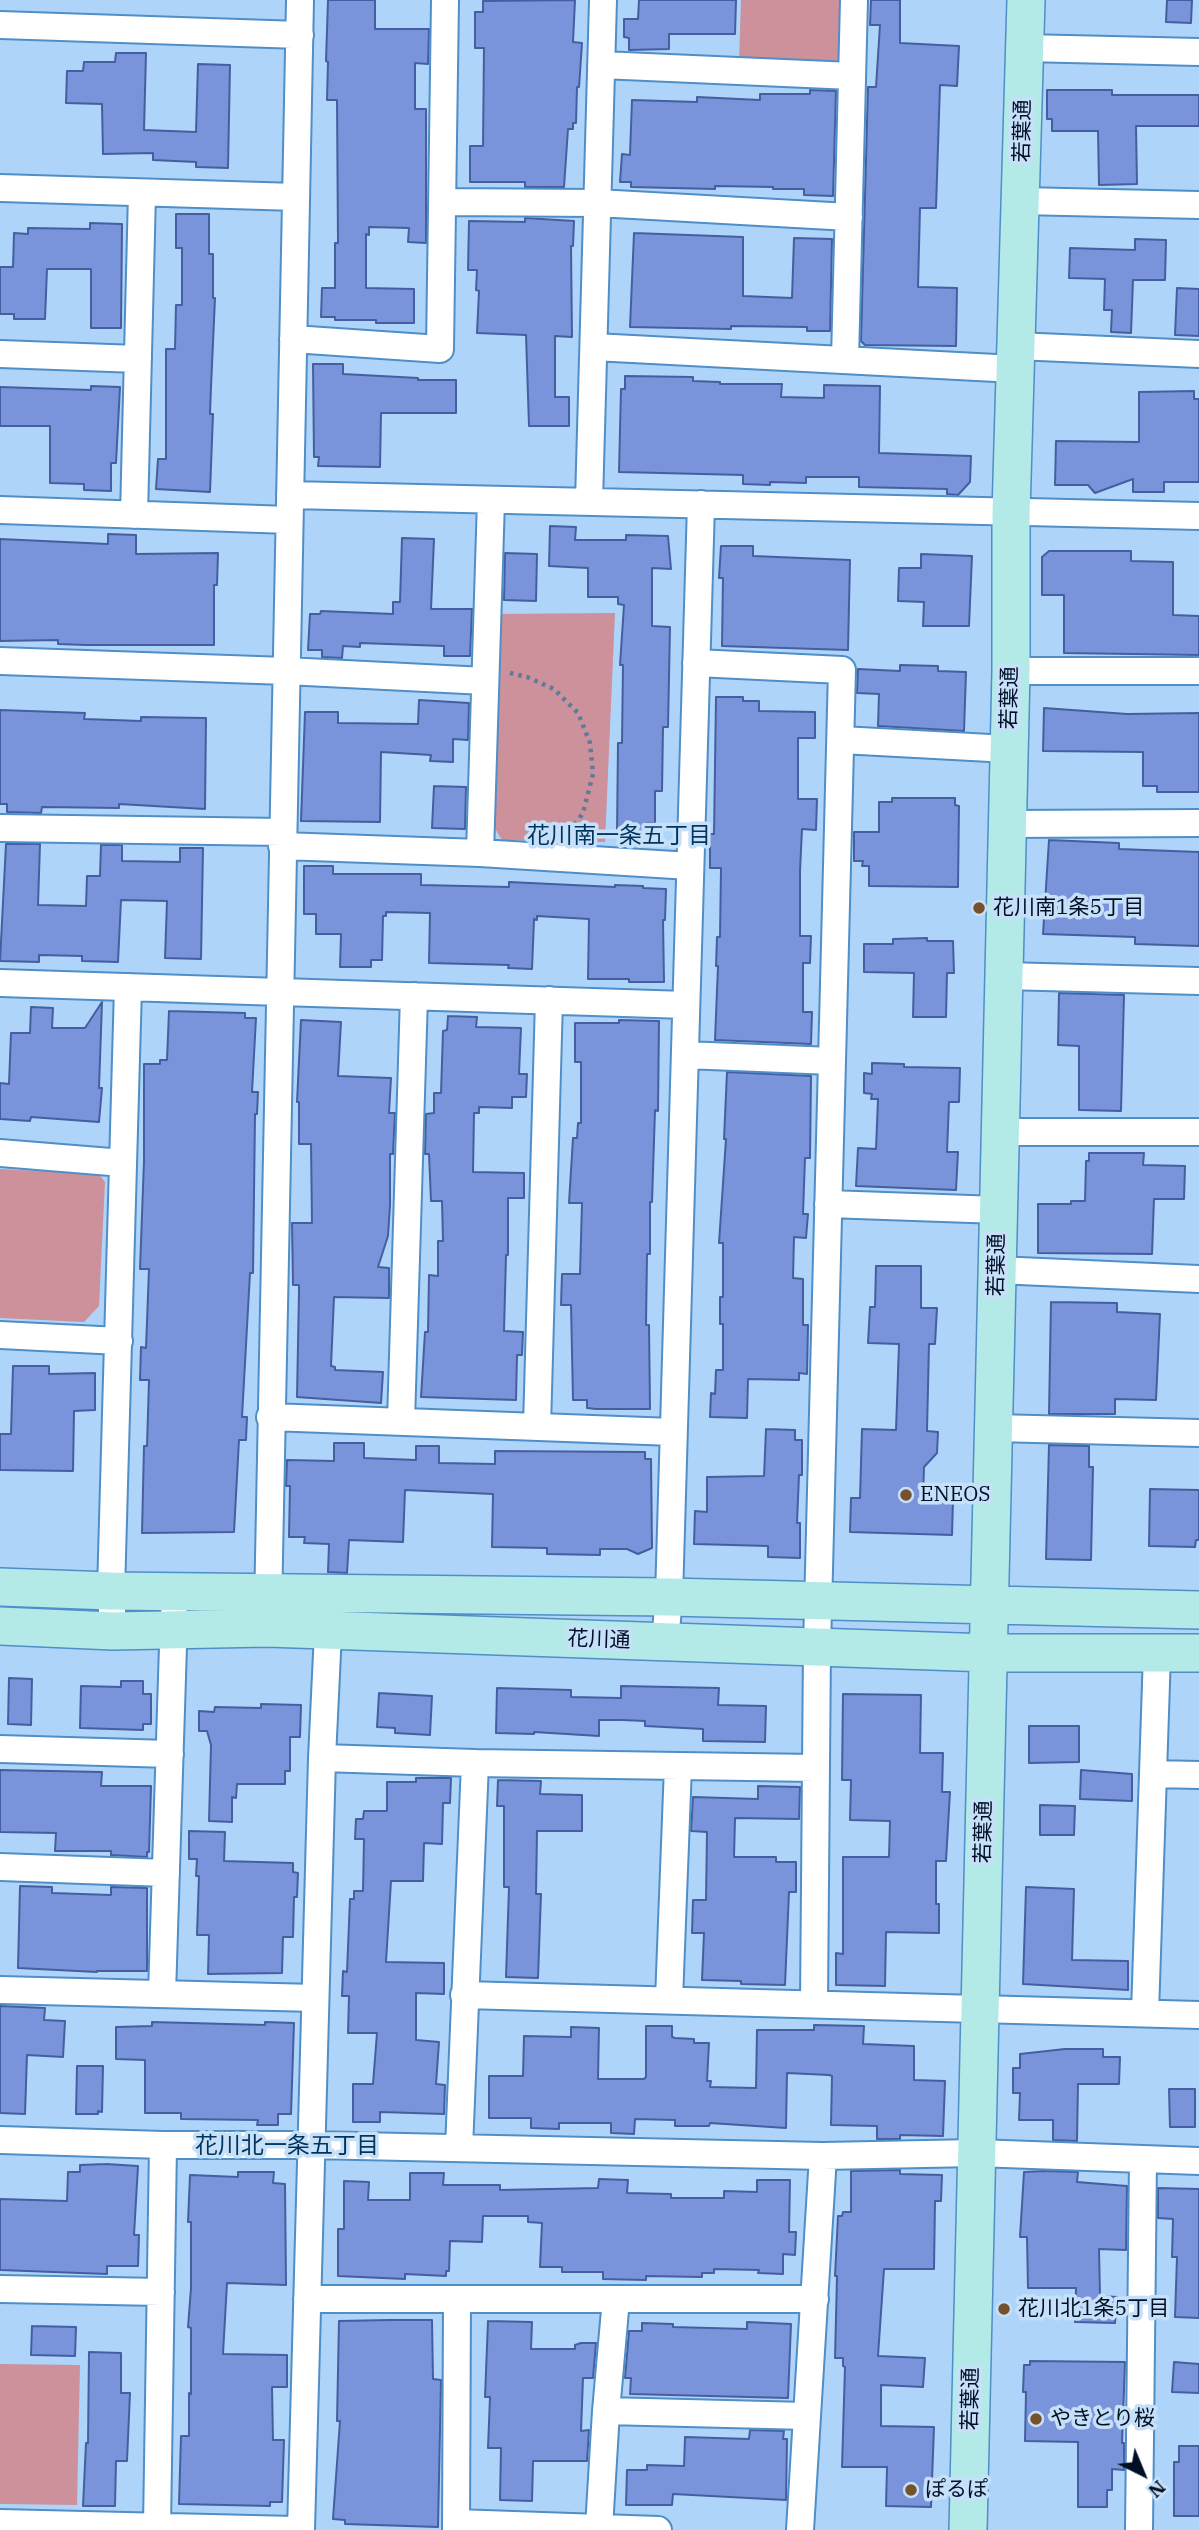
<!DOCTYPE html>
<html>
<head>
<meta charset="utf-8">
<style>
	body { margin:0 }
	#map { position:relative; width:1199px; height:2530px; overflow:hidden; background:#aed5f9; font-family:"IBM Plex Serif",serif }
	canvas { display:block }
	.north { position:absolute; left:1108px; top:2439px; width:70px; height:70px; -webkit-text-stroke:5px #c7e0f9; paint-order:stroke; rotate:137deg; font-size:19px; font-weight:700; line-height:28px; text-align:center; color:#000f24 }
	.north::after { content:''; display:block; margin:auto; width:24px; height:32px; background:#000f24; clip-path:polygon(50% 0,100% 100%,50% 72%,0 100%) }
</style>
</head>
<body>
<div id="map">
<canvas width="1199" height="2530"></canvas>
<div class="north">N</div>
</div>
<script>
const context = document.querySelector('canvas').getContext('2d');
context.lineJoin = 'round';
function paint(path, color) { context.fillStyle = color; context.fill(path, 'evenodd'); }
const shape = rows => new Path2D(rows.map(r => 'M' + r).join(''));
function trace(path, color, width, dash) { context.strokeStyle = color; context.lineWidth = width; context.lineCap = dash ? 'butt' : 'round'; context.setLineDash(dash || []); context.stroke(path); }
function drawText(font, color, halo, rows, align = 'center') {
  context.font = font + ' "IBM Plex Serif","Noto Sans JP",serif'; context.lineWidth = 7; context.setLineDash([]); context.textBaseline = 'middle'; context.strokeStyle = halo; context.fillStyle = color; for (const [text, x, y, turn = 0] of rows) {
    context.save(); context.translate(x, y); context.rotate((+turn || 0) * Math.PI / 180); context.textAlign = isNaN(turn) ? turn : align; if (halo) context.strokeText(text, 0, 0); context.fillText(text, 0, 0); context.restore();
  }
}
paint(shape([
	[741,0,846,0,847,51,834,63,739,61],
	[615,613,605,842,502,840,494,827,496,614],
	[0,1169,99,1174,105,1182,99,1306,84,1322,0,1318],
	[0,2364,80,2365,77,2505,0,2504]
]), '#cc919b');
const building = shape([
	[328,0,375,0,375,29,429,29,428,64,415,63,415,109,426,109,426,243,408,242,409,228,369,227,369,235,366,234,366,288,414,289,414,323,376,323,376,320,335,320,335,317,321,317,322,288,335,288,335,243,338,243,337,100,327,100,328,62,326,61,328,0],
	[575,0,573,42,582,43,579,87,577,87,576,123,573,123,573,129,568,129,564,187,525,187,525,182,470,182,470,146,483,146,484,48,475,48,475,12,483,12,483,1,575,0],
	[639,0,736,0,735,34,669,34,669,49,629,50,629,38,624,37,624,19,638,19,639,0],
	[871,0,900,0,900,43,959,46,957,86,940,85,936,208,920,208,918,287,957,288,956,346,865,345,861,341,868,87,876,87,880,25,870,25,871,0],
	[1167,0,1192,0,1191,23,1166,22,1167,0],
	[116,53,146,53,144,130,196,132,198,64,230,65,228,168,196,167,196,162,153,160,153,153,103,154,102,104,66,103,67,71,83,71,84,62,115,62,116,53],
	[810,90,836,91,833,196,804,195,804,189,773,189,773,187,715,186,715,189,631,187,631,182,620,182,622,154,630,155,632,100,697,102,697,97,760,100,760,94,810,94,810,90],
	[1047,90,1112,90,1112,95,1199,95,1199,126,1136,126,1137,184,1099,185,1098,131,1052,131,1052,119,1047,119,1047,90],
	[176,214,209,214,209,254,213,254,213,298,215,298,211,387,210,414,213,414,210,492,156,489,158,459,166,459,166,349,175,349,176,305,182,305,182,248,176,248,176,214],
	[525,218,574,221,573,246,571,246,572,337,555,336,555,397,569,397,569,426,529,426,526,335,477,333,479,291,476,290,477,270,468,270,469,221,525,222,525,218],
	[90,223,122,224,121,328,91,328,91,269,47,269,45,319,14,319,14,314,0,314,0,267,13,267,14,233,28,234,28,228,90,229,90,223],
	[634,233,743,237,743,296,792,298,794,238,832,239,830,331,807,331,807,327,731,326,731,329,630,327,634,233],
	[1135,239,1166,240,1165,280,1133,280,1131,333,1111,332,1112,310,1104,310,1105,279,1069,278,1070,248,1135,250,1135,239],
	[1177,288,1199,289,1199,336,1175,335,1177,288],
	[313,364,343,364,343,374,418,378,418,380,456,380,456,413,381,413,380,467,318,466,319,457,314,457,313,364],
	[625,376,693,377,693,381,720,382,720,384,782,384,781,397,824,398,824,385,880,386,879,453,971,456,970,482,958,495,947,494,947,489,859,487,859,477,806,477,806,483,770,482,770,485,743,484,743,475,619,472,621,389,625,389,625,376],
	[91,386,120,387,116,463,111,463,111,491,84,490,84,484,50,483,50,426,0,426,0,387,91,390,91,386],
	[1194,391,1194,399,1199,399,1199,482,1164,482,1164,492,1133,492,1133,479,1095,493,1088,485,1055,485,1056,441,1139,442,1139,392,1194,391],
	[550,526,576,527,575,540,626,540,626,535,668,536,671,569,652,568,652,626,670,627,668,727,663,727,662,791,655,791,655,823,646,823,646,834,617,834,618,743,622,743,623,665,620,665,624,605,618,604,618,597,588,597,588,568,549,566,550,526],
	[108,534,136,535,136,554,218,553,217,585,214,585,214,645,86,645,58,644,58,640,0,641,0,539,108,544,108,534],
	[402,538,434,539,431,609,472,609,470,656,444,656,444,646,360,643,360,647,343,646,342,658,322,657,322,650,308,650,310,614,320,614,321,611,393,614,393,602,400,602,402,538],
	[721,546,753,546,753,556,850,560,848,650,722,646,723,578,719,578,721,546],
	[1049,551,1131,551,1131,561,1173,562,1173,615,1199,616,1199,655,1064,653,1064,595,1042,595,1042,557,1049,551],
	[505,553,537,554,536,601,504,600,505,553],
	[921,554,972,556,969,626,923,626,924,602,898,601,899,568,921,568,921,554],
	[900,665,938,666,938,671,966,672,964,731,878,726,879,694,857,693,858,669,900,671,900,665],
	[716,697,743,697,743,701,759,701,759,711,815,712,815,738,798,738,798,799,817,799,816,830,802,829,800,871,800,936,811,936,810,963,803,963,803,1012,812,1012,811,1044,715,1040,718,966,716,966,717,937,720,937,721,868,710,868,710,834,714,834,716,697],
	[419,700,469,703,468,740,453,739,453,762,430,761,431,755,381,752,380,822,301,821,305,712,338,712,338,723,418,724,419,700],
	[1044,708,1127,714,1199,713,1199,792,1157,792,1157,786,1143,786,1143,752,1043,751,1044,708],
	[0,710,85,713,84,719,141,721,141,717,206,718,205,809,119,804,119,808,42,807,41,813,7,812,7,804,0,804,0,710],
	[434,786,466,787,465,829,432,828,434,786],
	[892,798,955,798,955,805,959,806,958,887,869,886,869,866,862,866,863,861,854,861,854,832,879,832,879,802,892,802,892,798],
	[1049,840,1119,843,1119,849,1199,852,1199,946,1135,944,1135,937,1043,934,1049,840],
	[6,844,40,844,38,905,86,906,87,876,100,876,101,845,122,845,122,861,180,862,180,848,203,848,201,959,165,958,167,901,121,900,118,962,82,961,82,956,39,955,39,962,0,961,6,844],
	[304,866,333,866,333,874,421,874,421,885,509,887,509,882,615,887,615,885,643,886,643,888,666,889,665,920,663,920,664,982,629,982,629,979,588,979,589,919,537,916,537,920,534,919,532,969,508,968,509,965,429,963,430,913,386,912,386,916,383,916,382,960,371,960,371,967,340,967,341,934,316,934,316,914,304,914,304,866],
	[927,938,927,941,953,941,954,973,947,973,946,1017,913,1017,914,973,864,972,864,944,893,944,893,939,927,938],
	[1059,993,1124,995,1121,1111,1079,1110,1079,1046,1058,1045,1059,993],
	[102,1002,99,1088,102,1088,99,1122,31,1117,30,1121,0,1119,0,1083,9,1084,11,1033,30,1033,31,1007,53,1008,52,1028,85,1028,102,1002],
	[169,1011,245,1013,245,1018,256,1018,252,1092,258,1092,257,1114,255,1114,253,1273,250,1273,242,1417,247,1417,246,1440,239,1440,234,1532,142,1533,144,1446,147,1446,149,1380,140,1380,141,1347,146,1348,149,1269,140,1269,144,1161,144,1064,160,1064,160,1060,167,1060,169,1011],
	[448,1016,477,1017,476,1027,521,1028,519,1074,527,1074,526,1097,512,1097,512,1108,479,1107,479,1113,474,1113,473,1172,524,1173,524,1198,508,1198,508,1255,506,1255,504,1331,523,1332,522,1355,517,1355,516,1400,421,1397,425,1332,428,1332,429,1275,438,1276,438,1241,443,1241,442,1201,431,1201,429,1154,425,1154,426,1114,434,1113,434,1093,441,1093,443,1031,447,1030,448,1016],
	[301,1020,341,1022,338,1076,391,1078,389,1113,395,1113,393,1154,390,1154,390,1205,388,1236,378,1267,389,1268,389,1298,334,1297,331,1366,335,1367,335,1370,383,1372,381,1403,297,1397,299,1292,299,1285,293,1285,292,1223,312,1223,311,1144,299,1144,299,1102,297,1102,301,1020],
	[619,1020,659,1021,658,1111,655,1110,652,1202,650,1202,650,1254,647,1254,646,1325,649,1325,650,1409,596,1409,587,1408,587,1400,573,1400,571,1305,561,1305,562,1274,580,1274,582,1203,569,1203,573,1138,577,1138,578,1123,581,1123,581,1062,575,1062,575,1023,619,1023,619,1020],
	[872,1063,904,1064,904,1067,960,1068,959,1102,949,1102,947,1152,958,1152,956,1190,856,1186,858,1148,876,1149,878,1099,871,1099,872,1094,864,1093,864,1073,872,1074,872,1063],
	[727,1072,811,1076,810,1158,805,1158,803,1214,808,1214,806,1238,794,1237,793,1278,803,1279,803,1325,808,1325,807,1374,799,1373,799,1380,748,1379,747,1418,710,1417,711,1393,715,1394,716,1370,723,1370,723,1324,720,1324,720,1297,723,1297,723,1243,719,1243,726,1139,724,1139,727,1072],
	[1089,1153,1144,1153,1143,1165,1185,1166,1184,1199,1154,1199,1152,1254,1038,1253,1038,1204,1071,1204,1071,1201,1085,1201,1086,1161,1089,1161,1089,1153],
	[876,1266,921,1266,921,1308,937,1308,935,1344,929,1344,927,1431,938,1432,937,1453,924,1467,923,1499,953,1500,952,1535,850,1532,851,1498,860,1498,862,1429,896,1430,899,1344,868,1343,870,1307,875,1307,876,1266],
	[1051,1302,1117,1303,1117,1312,1160,1314,1156,1400,1115,1399,1115,1414,1049,1414,1051,1302],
	[13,1366,49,1366,49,1374,95,1373,95,1410,74,1411,73,1471,0,1470,0,1434,11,1434,13,1366],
	[766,1429,795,1430,795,1440,802,1440,802,1475,799,1475,797,1523,800,1523,800,1558,768,1557,768,1546,694,1544,695,1511,707,1512,707,1477,764,1476,766,1429],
	[334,1443,364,1443,364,1458,416,1460,416,1446,439,1446,439,1463,495,1464,495,1451,645,1452,645,1459,651,1459,652,1548,638,1554,627,1549,600,1549,600,1555,547,1554,547,1548,492,1547,493,1494,405,1490,403,1542,349,1540,347,1573,328,1572,329,1544,304,1543,305,1537,289,1537,290,1486,286,1486,287,1460,334,1461,334,1443],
	[1049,1445,1089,1446,1089,1467,1093,1467,1091,1560,1046,1559,1049,1445],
	[1150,1489,1199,1490,1199,1540,1196,1540,1195,1547,1149,1546,1150,1489],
	[9,1678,32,1679,31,1725,8,1724,9,1678],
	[121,1681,143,1681,143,1694,151,1694,151,1724,143,1724,143,1730,80,1728,81,1686,121,1687,121,1681],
	[621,1686,719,1688,718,1705,766,1706,765,1742,703,1741,703,1729,645,1726,645,1721,622,1720,599,1720,599,1736,534,1732,534,1734,496,1733,497,1688,571,1690,571,1697,621,1698,621,1686],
	[379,1693,432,1696,430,1735,395,1733,395,1728,377,1727,379,1693],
	[843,1694,921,1695,920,1753,943,1753,942,1792,950,1792,946,1861,936,1861,936,1904,939,1904,939,1933,886,1932,885,1986,836,1985,836,1953,843,1954,843,1857,889,1857,890,1821,850,1820,851,1780,842,1780,843,1694],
	[261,1704,301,1705,300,1737,290,1737,290,1771,285,1771,285,1784,237,1784,236,1798,232,1797,232,1822,209,1821,211,1745,207,1731,199,1731,199,1711,214,1712,215,1707,261,1708,261,1704],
	[1029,1726,1079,1726,1079,1762,1029,1763,1029,1726],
	[0,1770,102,1772,101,1786,151,1786,149,1852,147,1852,147,1857,111,1855,111,1851,55,1851,56,1833,0,1832,0,1770],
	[1081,1770,1132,1774,1132,1801,1080,1799,1081,1770],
	[416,1778,451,1778,450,1803,443,1803,442,1844,424,1843,423,1881,391,1881,386,1962,444,1963,444,1994,416,1993,416,2040,439,2042,436,2084,445,2085,444,2114,380,2112,380,2122,353,2122,353,2084,373,2084,377,2033,348,2033,349,1996,342,1996,343,1971,347,1972,350,1899,354,1899,354,1891,363,1891,364,1839,355,1839,356,1819,363,1819,364,1811,387,1811,387,1782,416,1782,416,1778],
	[498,1780,541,1781,540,1794,582,1795,582,1831,537,1831,536,1894,541,1894,538,1978,506,1977,509,1887,504,1887,504,1806,497,1806,498,1780],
	[758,1786,800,1787,799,1819,735,1818,734,1857,776,1857,776,1862,796,1862,796,1892,789,1892,785,1985,741,1984,741,1981,702,1980,704,1933,692,1933,693,1900,706,1900,707,1832,691,1831,693,1797,758,1799,758,1786],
	[1040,1805,1075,1806,1074,1835,1040,1835,1040,1805],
	[189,1831,225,1832,224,1861,293,1863,293,1872,298,1873,297,1897,294,1897,293,1937,283,1937,282,1973,208,1974,209,1935,197,1935,199,1876,196,1876,197,1859,189,1859,189,1831],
	[20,1886,52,1887,52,1893,111,1895,111,1887,147,1888,147,1971,97,1971,97,1972,18,1968,20,1886],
	[1026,1887,1074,1889,1072,1960,1128,1961,1128,1990,1023,1984,1026,1887],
	[0,2006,45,2008,44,2020,65,2021,63,2057,27,2055,25,2114,0,2113,0,2006],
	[152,2022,265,2025,265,2022,294,2023,291,2114,278,2114,278,2125,257,2125,258,2120,181,2119,181,2113,145,2113,145,2060,116,2059,116,2027,152,2026,152,2022],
	[814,2025,864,2026,863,2044,914,2046,914,2080,945,2081,943,2136,900,2135,900,2139,877,2139,877,2126,831,2125,832,2076,829,2075,787,2073,786,2128,710,2123,709,2126,675,2126,675,2120,635,2119,634,2134,611,2133,611,2123,559,2123,559,2129,531,2128,531,2118,489,2118,489,2076,523,2076,524,2036,571,2037,571,2027,599,2028,598,2079,644,2079,646,2077,646,2026,672,2026,672,2037,675,2038,694,2039,694,2043,709,2043,707,2081,711,2081,710,2087,756,2088,757,2030,814,2030,814,2025],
	[1065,2049,1103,2049,1103,2057,1120,2057,1119,2084,1078,2084,1077,2141,1053,2140,1053,2120,1019,2120,1020,2093,1013,2093,1013,2068,1020,2068,1020,2054,1065,2049],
	[77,2066,103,2066,102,2112,98,2111,98,2114,76,2114,77,2066],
	[1169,2089,1195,2089,1195,2127,1170,2127,1169,2089],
	[106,2164,138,2166,134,2235,139,2235,138,2266,107,2266,107,2274,0,2270,0,2199,67,2201,68,2172,80,2172,80,2165,106,2164],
	[900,2170,900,2174,942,2175,941,2201,935,2201,934,2269,884,2269,878,2356,925,2358,923,2387,881,2385,881,2426,934,2427,931,2507,886,2506,887,2467,842,2467,845,2367,843,2366,843,2358,835,2358,837,2276,835,2276,838,2216,842,2216,843,2212,851,2212,851,2171,900,2170],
	[1045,2171,1078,2172,1077,2182,1127,2186,1126,2250,1099,2249,1100,2296,1117,2297,1115,2323,1075,2322,1076,2288,1028,2288,1027,2237,1020,2237,1024,2172,1045,2171],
	[238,2172,274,2172,273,2183,285,2184,286,2285,227,2283,223,2354,287,2355,287,2387,272,2387,273,2440,284,2440,282,2502,270,2502,270,2506,179,2504,181,2436,189,2436,189,2393,191,2394,191,2328,188,2327,191,2288,191,2222,188,2222,190,2175,238,2177,238,2172],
	[410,2173,444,2173,443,2185,500,2185,500,2190,598,2188,599,2179,628,2180,627,2193,671,2194,671,2198,724,2198,724,2191,757,2192,757,2180,790,2180,789,2232,796,2232,795,2255,783,2254,783,2274,758,2273,759,2270,714,2269,714,2273,702,2273,702,2277,646,2276,646,2280,603,2279,603,2272,562,2272,562,2267,540,2267,542,2223,528,2222,528,2216,483,2216,482,2242,450,2241,449,2271,446,2271,446,2276,405,2274,405,2279,338,2276,338,2229,344,2229,344,2181,369,2182,368,2200,410,2200,410,2173],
	[1158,2188,1199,2189,1199,2318,1175,2317,1177,2257,1172,2257,1173,2219,1158,2218,1158,2188],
	[390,2320,432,2320,433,2379,441,2380,438,2527,345,2524,345,2520,333,2519,340,2421,337,2421,339,2321,390,2320],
	[488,2321,532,2322,531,2349,575,2349,575,2345,581,2343,596,2343,593,2378,583,2378,581,2431,589,2430,587,2461,533,2461,532,2501,500,2500,501,2448,488,2448,490,2397,485,2397,488,2321],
	[747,2322,791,2324,788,2398,630,2394,631,2378,625,2378,629,2331,642,2331,642,2323,673,2324,673,2327,747,2329,747,2322],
	[32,2326,76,2327,75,2356,31,2355,32,2326],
	[89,2352,121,2353,121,2393,130,2393,127,2461,116,2461,115,2506,83,2506,86,2443,88,2443,89,2352],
	[1030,2361,1125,2362,1122,2443,1124,2443,1124,2470,1112,2469,1112,2490,1107,2490,1107,2507,1078,2507,1078,2442,1025,2441,1026,2392,1023,2392,1024,2365,1030,2365,1030,2361],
	[1174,2362,1199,2364,1199,2393,1172,2392,1174,2362],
	[750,2430,784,2431,783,2439,787,2439,786,2500,673,2494,672,2505,626,2505,627,2470,647,2470,647,2465,684,2466,685,2437,749,2439,750,2430],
	[1179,2446,1199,2446,1199,2516,1174,2516,1174,2462,1179,2462,1179,2446]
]);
paint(building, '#7994da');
trace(building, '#465e9f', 2);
const street = shape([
	[0,25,300,35],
	[1024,48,1199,52],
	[601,65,852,76],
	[0,188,296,197],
	[1021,201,1199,205],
	[443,202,597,203,849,217],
	[293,339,440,349,445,0],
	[1016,346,1199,354],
	[594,347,1015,369],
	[0,354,138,359],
	[845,360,854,0],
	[290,495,1199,516],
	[589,502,603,0],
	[0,510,289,520],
	[134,515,142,193],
	[0,661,286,671,485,681],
	[696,663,842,670,817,1647,814,2004],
	[1011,671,1199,671],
	[841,740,1009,749],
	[1008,824,1199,823],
	[0,828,282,832],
	[282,846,480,853,690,866],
	[480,853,491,500],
	[1004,976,1199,981],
	[0,983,686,1005],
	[685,1055,832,1061],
	[1000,1132,1199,1132],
	[0,1153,123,1163],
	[828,1204,999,1210],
	[997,1270,1199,1279],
	[0,1335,119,1341],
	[270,1417,673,1432],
	[401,1421,414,996],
	[537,1427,549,1000],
	[994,1428,1199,1433],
	[268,1608,300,0],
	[113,1631,111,1591,128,987],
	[665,1642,669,1597,701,504],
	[0,1749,170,1754],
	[322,1758,475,1763,816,1768],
	[1153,1774,1199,1775],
	[0,1867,166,1873],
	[0,1990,315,1998],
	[162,1994,174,1614],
	[464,1995,1199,2015],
	[669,2000,678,1766],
	[1145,2013,1157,1653],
	[0,2140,163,2145,311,2145,823,2156,976,2153,1199,2161],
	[459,2148,475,1763],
	[0,2289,161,2292],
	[307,2299,815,2299],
	[606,2411,807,2416],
	[0,2523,294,2530],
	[456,2523,658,2530],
	[157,2527,163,2145],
	[599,2528,606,2411,616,2299],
	[301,2530,322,1758,329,1612],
	[456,2530,457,2299],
	[800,2530,823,2156],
	[1139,2530,1143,2159]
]);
const secondary = shape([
	[0,1587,111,1591,669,1597,1199,1610],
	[0,1626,113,1631,267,1628,989,1653,1199,1653],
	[968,2530,1011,671,1011,513,1026,0]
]);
trace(street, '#4f8ec7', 30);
trace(secondary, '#4f8ec7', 40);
trace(shape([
	[510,673,527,677,554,689,578,713,590,743,593,774,583,813,569,833]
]), '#5f7b99', 4.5, [3.5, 5]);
trace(street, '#fff', 26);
trace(secondary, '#b3e9e6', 37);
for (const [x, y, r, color] of [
	[979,908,7,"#75522b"],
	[906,1495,7,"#75522b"],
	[1004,2309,7,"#75522b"],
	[1036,2419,7,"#75522b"],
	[911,2490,7,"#75522b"]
]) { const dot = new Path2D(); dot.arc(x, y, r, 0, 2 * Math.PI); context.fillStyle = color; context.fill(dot); trace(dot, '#c7e0f9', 2.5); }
drawText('21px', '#000f24', '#c7e0f9', [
	["若葉通",1023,131,-89],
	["若葉通",1010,698,-89],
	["若葉通",997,1265,-89],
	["花川通",599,1640,2],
	["若葉通",984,1832,-89],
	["若葉通",971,2399,-89]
]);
drawText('21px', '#000f24', '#c7e0f9', [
	["花川南1条5丁目",993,908],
	["ENEOS",920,1495],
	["花川北1条5丁目",1018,2309],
	["やきとり桜",1050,2419],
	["ぽるぽ",925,2490]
], 'left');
drawText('23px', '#00345c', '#c7e0f9', [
	["花川南一条五丁目",619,836],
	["花川北一条五丁目",287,2146]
]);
</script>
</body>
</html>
